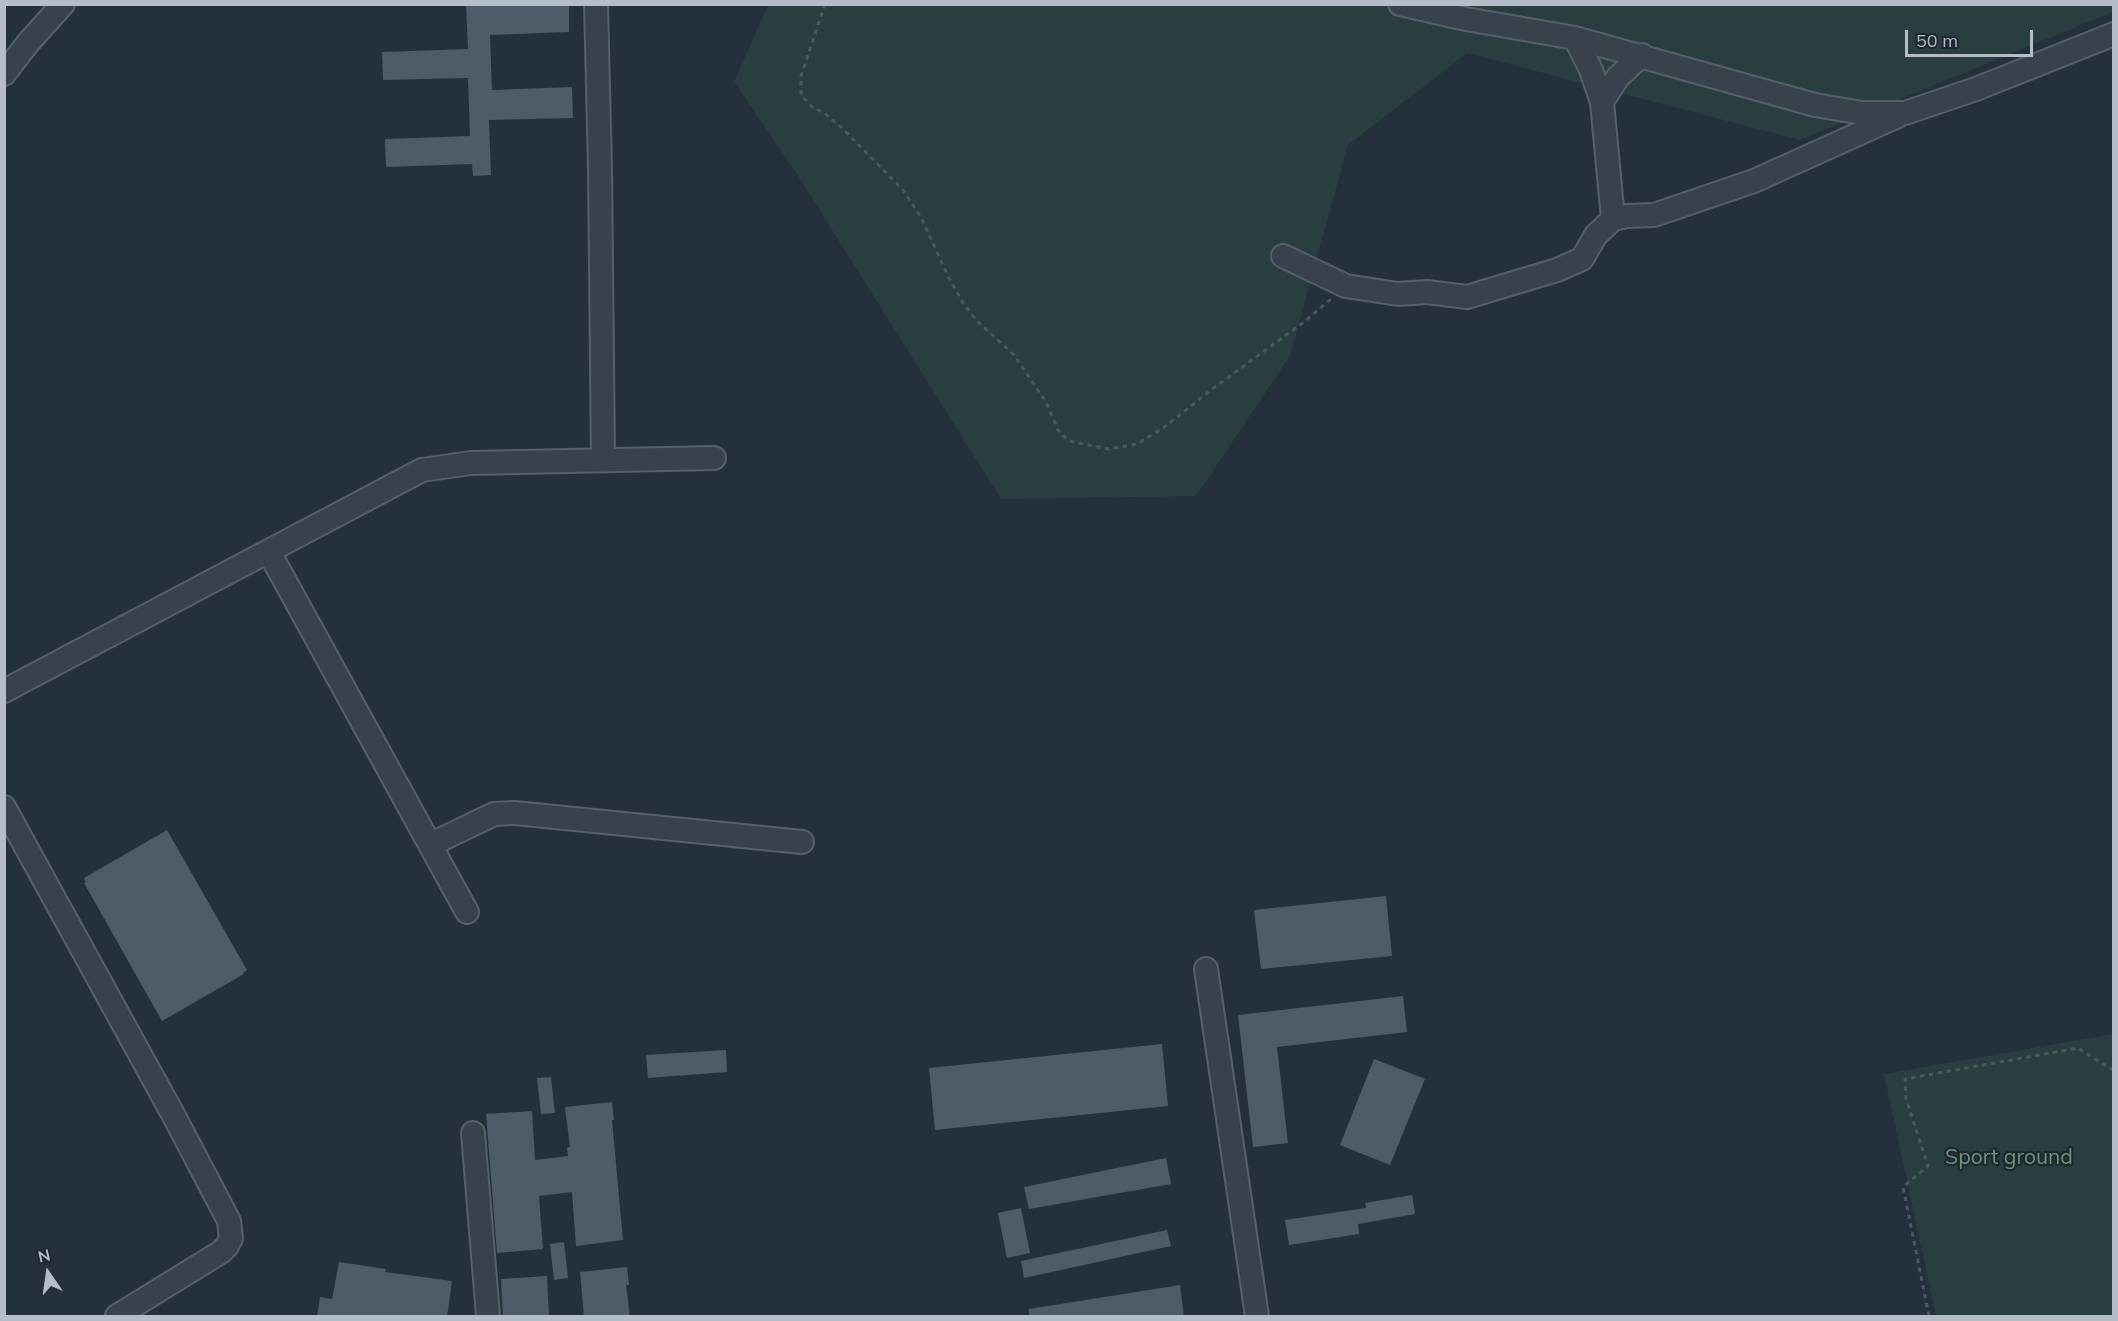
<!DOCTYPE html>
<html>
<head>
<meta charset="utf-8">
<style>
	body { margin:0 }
	#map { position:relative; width:2118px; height:1321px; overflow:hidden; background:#25303d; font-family:Mulish,sans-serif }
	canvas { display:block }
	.frame { position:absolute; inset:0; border:6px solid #b4bdc8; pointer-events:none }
	.north { position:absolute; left:18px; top:1243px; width:60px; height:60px; -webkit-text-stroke:4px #1d2732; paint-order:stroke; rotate:347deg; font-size:16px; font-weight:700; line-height:24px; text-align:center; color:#b4bdc8 }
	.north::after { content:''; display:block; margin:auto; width:21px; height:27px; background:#b4bdc8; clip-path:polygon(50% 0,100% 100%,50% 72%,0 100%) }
	.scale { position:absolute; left:1905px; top:30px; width:128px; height:27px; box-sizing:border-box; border:3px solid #b4bdc8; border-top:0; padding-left:8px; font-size:18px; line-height:21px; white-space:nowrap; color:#b4bdc8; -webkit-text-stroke:4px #1d2732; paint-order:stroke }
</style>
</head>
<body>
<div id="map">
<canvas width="2118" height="1321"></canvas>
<div class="frame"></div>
<div class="north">N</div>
<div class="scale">50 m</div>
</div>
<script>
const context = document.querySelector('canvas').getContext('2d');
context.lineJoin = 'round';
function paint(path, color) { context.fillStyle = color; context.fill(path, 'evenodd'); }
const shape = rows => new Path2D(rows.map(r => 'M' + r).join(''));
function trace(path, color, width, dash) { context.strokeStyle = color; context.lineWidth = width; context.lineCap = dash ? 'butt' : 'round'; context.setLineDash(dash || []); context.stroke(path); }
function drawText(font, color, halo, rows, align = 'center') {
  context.font = font + ' Mulish,sans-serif'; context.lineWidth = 4.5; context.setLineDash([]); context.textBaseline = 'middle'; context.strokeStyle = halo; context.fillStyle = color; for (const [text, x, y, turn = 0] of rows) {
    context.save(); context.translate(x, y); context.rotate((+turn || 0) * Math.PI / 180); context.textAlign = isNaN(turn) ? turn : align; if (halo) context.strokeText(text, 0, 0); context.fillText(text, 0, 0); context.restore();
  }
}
paint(shape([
	[768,5,2113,5,2113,12,1800,140,1467,53,1348,145,1290,356,1196,496,1001,499,795,171,734,82],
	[2113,1034,2113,1316,1936,1316,1884,1074]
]), '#283e3f');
paint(shape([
	[466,4,569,4,569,32,490,35,492,90,572,87,573,118,489,120,491,175,473,176,472,164,386,167,385,139,470,136,468,78,383,80,382,52,468,49],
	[167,830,247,970,243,973,244,974,162,1021,84,883,86,882,84,878],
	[1386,896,1392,956,1261,969,1254,910],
	[1403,996,1407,1032,1277,1047,1288,1143,1253,1147,1238,1015],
	[1162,1044,1168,1106,935,1130,929,1068],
	[726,1050,727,1072,648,1078,646,1055],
	[1374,1059,1425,1079,1390,1165,1340,1145],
	[551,1077,555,1113,541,1114,537,1078],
	[612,1102,614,1120,612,1120,623,1240,576,1246,572,1192,539,1196,543,1249,497,1253,486,1114,532,1111,535,1160,568,1156,567,1148,570,1147,565,1107],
	[1166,1158,1171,1184,1029,1209,1024,1187],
	[1412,1195,1415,1214,1358,1224,1359,1234,1289,1245,1285,1220,1366,1208,1365,1203],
	[1021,1208,1030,1253,1007,1258,998,1213],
	[1167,1230,1171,1246,1024,1278,1021,1261],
	[564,1242,568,1278,554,1280,550,1244],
	[339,1262,386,1269,385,1272,452,1281,447,1317,317,1317,320,1297,332,1299],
	[627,1267,629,1285,626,1285,630,1317,584,1317,580,1272],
	[547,1276,549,1317,503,1317,501,1279],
	[1180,1285,1184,1317,1029,1317,1029,1309]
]), '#4e5b68');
const minor = shape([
	[596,4,600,169,603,460],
	[1400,4,1466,19,1575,38,1815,105,1862,113,1905,113,1976,89,2114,34],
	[1575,38,1591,70,1602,102,1613,219],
	[4,74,28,43,63,4],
	[1602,102,1618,77,1642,55],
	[1283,256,1346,286,1398,294,1427,292,1467,297,1557,270,1582,259,1596,235,1613,219,1627,216,1654,215,1754,181,1898,116],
	[269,552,467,912],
	[4,691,422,470,471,463,714,458],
	[4,807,175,1118,229,1221,231,1238,227,1246,221,1252,117,1316],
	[430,845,494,814,515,813,802,842],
	[1206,969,1257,1316],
	[473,1133,488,1316]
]);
trace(minor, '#56606b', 26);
trace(shape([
	[825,4,801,76,801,95,813,108,823,112,842,128,903,190,922,219,947,274,963,303,977,321,1014,355,1046,402,1058,430,1069,441,1108,449,1137,444,1163,428,1215,387,1304,322,1331,299],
	[1929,1316,1903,1187,1928,1166,1906,1099,1905,1079,2078,1048,2114,1071]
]), '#475b5d', 3, [4.5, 4.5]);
trace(minor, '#38424d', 22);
drawText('21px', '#6c9874', '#1d2732', [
	["Sport ground",2009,1158]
]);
</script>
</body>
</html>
